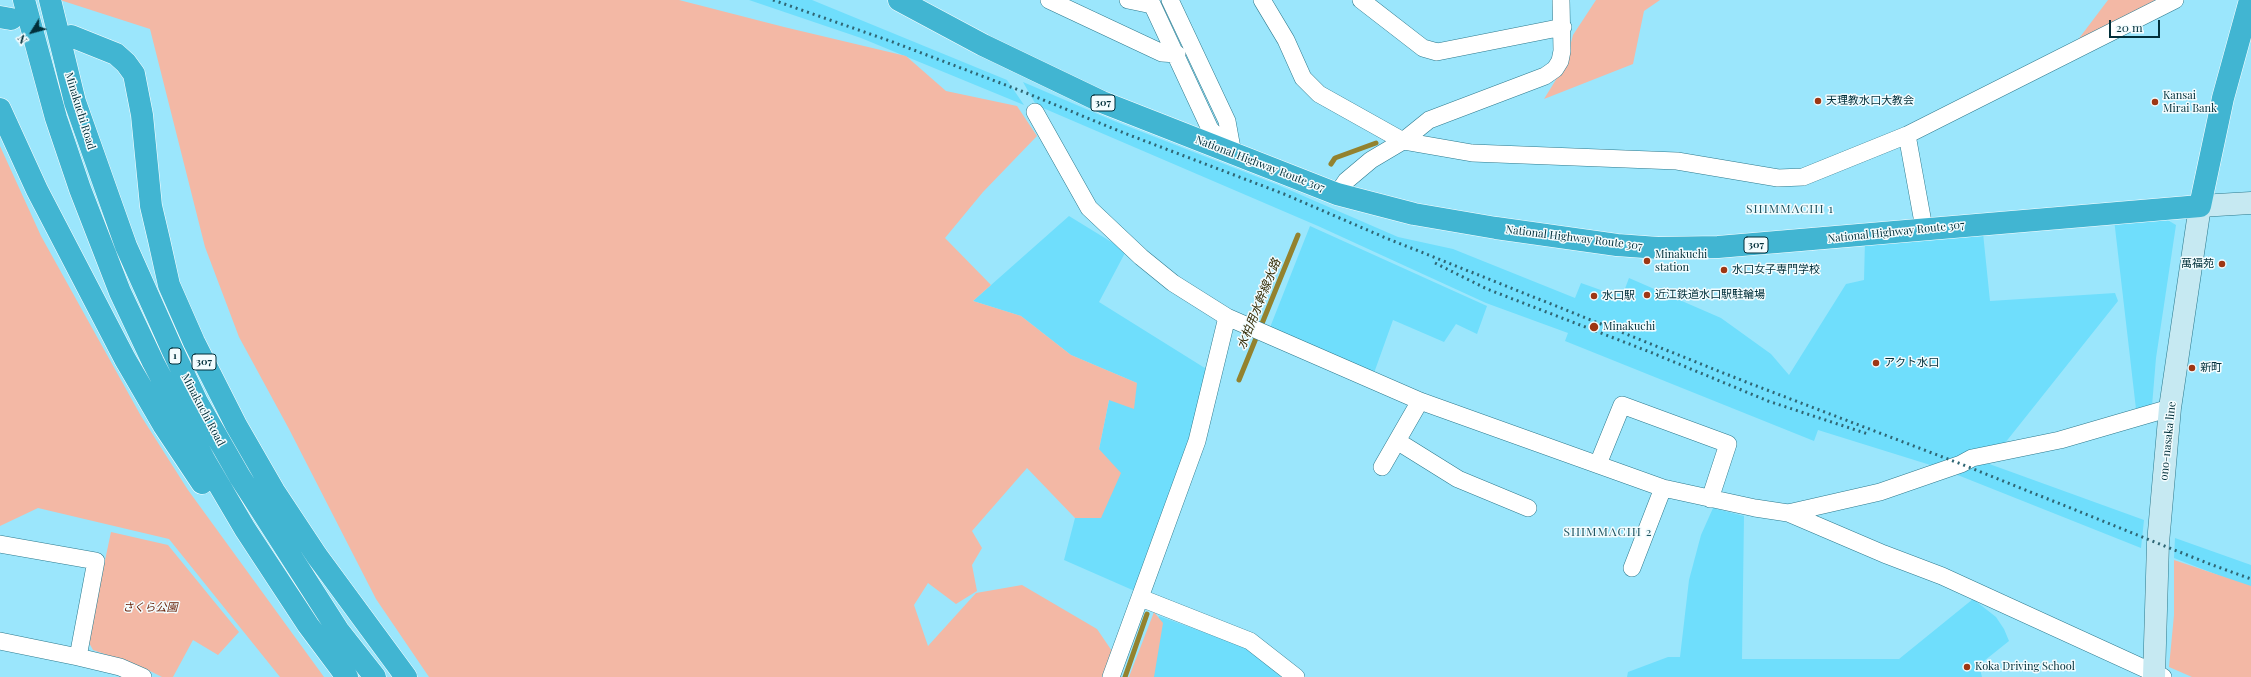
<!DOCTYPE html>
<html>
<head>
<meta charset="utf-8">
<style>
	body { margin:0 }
	#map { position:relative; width:2251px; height:677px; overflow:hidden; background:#9be6fc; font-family:"Playfair Display",serif }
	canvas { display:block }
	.north { position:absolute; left:12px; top:12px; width:40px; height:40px; -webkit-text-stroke:3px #f3fcfe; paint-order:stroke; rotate:233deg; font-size:11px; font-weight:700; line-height:16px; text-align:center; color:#012f3a }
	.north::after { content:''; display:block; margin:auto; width:14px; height:18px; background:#012f3a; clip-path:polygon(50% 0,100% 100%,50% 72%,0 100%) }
	.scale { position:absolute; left:2109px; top:20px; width:51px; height:18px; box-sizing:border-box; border:2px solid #012f3a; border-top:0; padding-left:5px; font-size:12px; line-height:14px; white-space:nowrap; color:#012f3a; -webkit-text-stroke:3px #f3fcfe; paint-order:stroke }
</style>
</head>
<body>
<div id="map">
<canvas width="2251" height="677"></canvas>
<div class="north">N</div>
<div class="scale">20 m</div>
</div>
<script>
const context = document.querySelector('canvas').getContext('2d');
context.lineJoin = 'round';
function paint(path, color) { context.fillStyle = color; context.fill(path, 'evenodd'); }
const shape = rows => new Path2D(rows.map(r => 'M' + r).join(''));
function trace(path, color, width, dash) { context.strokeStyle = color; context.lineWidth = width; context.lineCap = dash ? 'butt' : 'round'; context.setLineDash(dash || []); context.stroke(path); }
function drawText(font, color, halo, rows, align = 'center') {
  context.font = font + ' "Playfair Display","Noto Sans JP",serif'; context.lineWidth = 3; context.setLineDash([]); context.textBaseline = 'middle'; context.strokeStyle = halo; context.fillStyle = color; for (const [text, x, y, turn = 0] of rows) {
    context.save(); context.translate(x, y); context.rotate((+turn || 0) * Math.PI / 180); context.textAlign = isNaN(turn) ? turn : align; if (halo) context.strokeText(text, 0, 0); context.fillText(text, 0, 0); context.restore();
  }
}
paint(shape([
	[749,0,812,0,1007,80,1024,105,861,38],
	[1023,82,1114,121,1278,185,1398,237,1453,249,1575,298,1581,283,1612,294,1623,294,1629,278,1721,318,1771,354,1789,375,1846,284,1864,280,1865,241,1983,233,1990,301,2115,293,2118,301,2001,448,1970,457,2144,520,2141,548,1940,468,1818,430,1814,441,1565,341,1568,333,1486,303,1318,226,1036,105],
	[1069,216,1126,251,1099,302,1208,370,1191,437,1137,592,1064,560,1075,518,1101,518,1099,449,1109,400,1137,383,1071,355,1021,316,973,301],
	[2114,219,2166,219,2176,225,2156,358,2152,406,2136,409],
	[1310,226,1487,306,1477,334,1456,324,1444,342,1393,320,1374,373,1269,330],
	[1713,508,1744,516,1742,659,1899,659,1973,599,1996,617,2004,629,2009,641,1979,665,1982,677,1627,677,1628,672,1668,657,1680,657,1689,580,1701,535],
	[2175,538,2251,565,2251,588,2174,558],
	[1159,616,1247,648,1281,677,1135,677]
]), '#6fdefc');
paint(shape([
	[60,0,679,0,784,27,906,56,946,91,1017,106,1037,136,983,192,945,238,991,285,973,301,1021,316,1071,355,1137,383,1134,409,1109,400,1099,449,1121,473,1101,518,1075,518,1027,468,972,531,982,548,972,565,977,591,956,604,928,583,914,605,928,646,976,593,1022,585,1097,629,1114,654,1105,677,429,677,376,599,289,429,239,337,205,247,150,29],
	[1596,0,1660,0,1644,11,1633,64,1544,99,1565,65,1573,35],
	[2108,0,2156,0,2077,41],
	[0,146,41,236,141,416,188,490,324,677,280,677,169,539,38,508,0,526],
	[111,532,168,545,239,632,218,655,193,640,173,677,162,677,144,668,93,650,88,641],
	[2174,560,2251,586,2251,677,2192,677,2169,667,2174,615],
	[1154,612,1163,623,1154,677,1129,677]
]), '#f3b8a5');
trace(shape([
	[1331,164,1335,158,1376,143],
	[1239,380,1298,235],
	[1125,677,1147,614]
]), '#93822e', 5);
const street = shape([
	[1049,0,1162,53,1177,54],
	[1128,0,1152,5],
	[1150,0,1210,129,1230,151],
	[1170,0,1227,121,1233,154],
	[1262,0,1286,40,1303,78,1319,94,1403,141,1472,153,1677,161,1778,178,1803,177,1907,135,2175,0],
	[1361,0,1423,48,1437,52,1563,27],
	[1035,112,1089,208,1141,257,1173,283,1227,317,1420,401,1663,488,1755,508,1788,513,1884,554,1942,576,2163,677],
	[1907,135,1924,228],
	[1337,194,1346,181,1371,160,1403,141,1429,120,1545,76,1555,69,1560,61,1562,51,1561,0],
	[1397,441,1458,479,1528,508],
	[1598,464,1622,405,1728,444,1710,499],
	[1382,467,1420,401],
	[1788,513,1880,492,1961,464,1972,458,2060,440,2170,408],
	[0,544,96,561,78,657],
	[1632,568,1663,488],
	[1141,598,1250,641,1296,677],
	[0,641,78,657,120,667,143,677],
	[1111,677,1197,441,1227,317]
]);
const secondary = shape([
	[2154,677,2158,543,2170,408,2200,206,2251,203]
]);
const highway = shape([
	[24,0,56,118,80,189,120,292,153,362,205,461,245,529,308,625,347,677],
	[50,0,75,102,126,246,172,349,197,402,240,477,338,630,375,677],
	[899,0,983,45,1102,102,1337,194,1414,214,1496,228,1617,245,1658,248,1718,247,2200,206,2223,98,2250,0],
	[0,17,11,19],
	[71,36,116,54,126,63,134,74,142,115,151,206,159,240,169,285,194,342,236,425,274,491,317,556,406,677],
	[0,109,37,190,125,359,164,426,202,483]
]);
trace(street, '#2c798d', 18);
trace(secondary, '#2c798d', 23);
trace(highway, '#fff', 23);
trace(street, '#fff', 17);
trace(secondary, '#c6e9f2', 22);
trace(highway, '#41b5d2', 22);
trace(shape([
	[773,0,890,41,1024,92,1124,133,1284,194,1386,238,1746,382,1961,464,2207,563,2251,579],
	[1435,263,1487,289,1650,352,1768,401,1868,434]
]), '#2f6674', 3, [2, 4]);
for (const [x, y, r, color] of [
	[1818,101,4,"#9e3714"],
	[2155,102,4,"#9e3714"],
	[1647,261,4,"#9e3714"],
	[2222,264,4,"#9e3714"],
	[1724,270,4,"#9e3714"],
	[1647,295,4,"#9e3714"],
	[1594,296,4,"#9e3714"],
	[1594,327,5,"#9e3714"],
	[1876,363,4,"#9e3714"],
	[2192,368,4,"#9e3714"],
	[1967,667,4,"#9e3714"]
]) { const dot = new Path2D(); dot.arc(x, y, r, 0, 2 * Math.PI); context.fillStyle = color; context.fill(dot); trace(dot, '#f3fcfe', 1.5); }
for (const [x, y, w] of [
	[1103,103,24],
	[1756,245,24],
	[175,356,12],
	[204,362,24]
]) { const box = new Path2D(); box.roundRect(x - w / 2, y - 8, w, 16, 3); context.fillStyle = '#f3fcfe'; context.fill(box); trace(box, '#012f3a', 1); }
drawText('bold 10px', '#012f3a', null, [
	["307",1103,103],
	["307",1756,245],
	["1",175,356],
	["307",204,362]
]);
drawText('11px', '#012f3a', '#f3fcfe', [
	["Kansai",2163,96],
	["Mirai Bank",2163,109],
	["天理教水口大教会",1826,101],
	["Minakuchi",1655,255],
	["station",1655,268],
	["萬福苑",2214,264,"right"],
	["水口女子専門学校",1732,270],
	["近江鉄道水口駅駐輪場",1655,295],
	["水口駅",1602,296],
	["Minakuchi",1603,327],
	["アクト水口",1884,363],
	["新町",2200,368],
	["Koka Driving School",1975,667]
], 'left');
drawText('11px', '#012f3a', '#f3fcfe', [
	["Minakuchi Road",80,111,73],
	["National Highway Route 307",1260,164,21],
	["National Highway Route 307",1896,232,-6],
	["National Highway Route 307",1574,238,7],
	["Minakuchi Road",203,410,62],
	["ono-nasaka line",2168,441,-84]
]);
drawText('italic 11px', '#682108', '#f3fcfe', [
	["さくら公園",150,608]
]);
context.letterSpacing = '1px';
drawText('12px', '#1b515e', '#f3fcfe', [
	["SHIMMACHI 1",1790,209],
	["SHIMMACHI 2",1608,532]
]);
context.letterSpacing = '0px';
drawText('italic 12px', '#352e09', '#f3fcfe', [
	["水柏用水幹線水路",1259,304,-68]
]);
</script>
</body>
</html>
